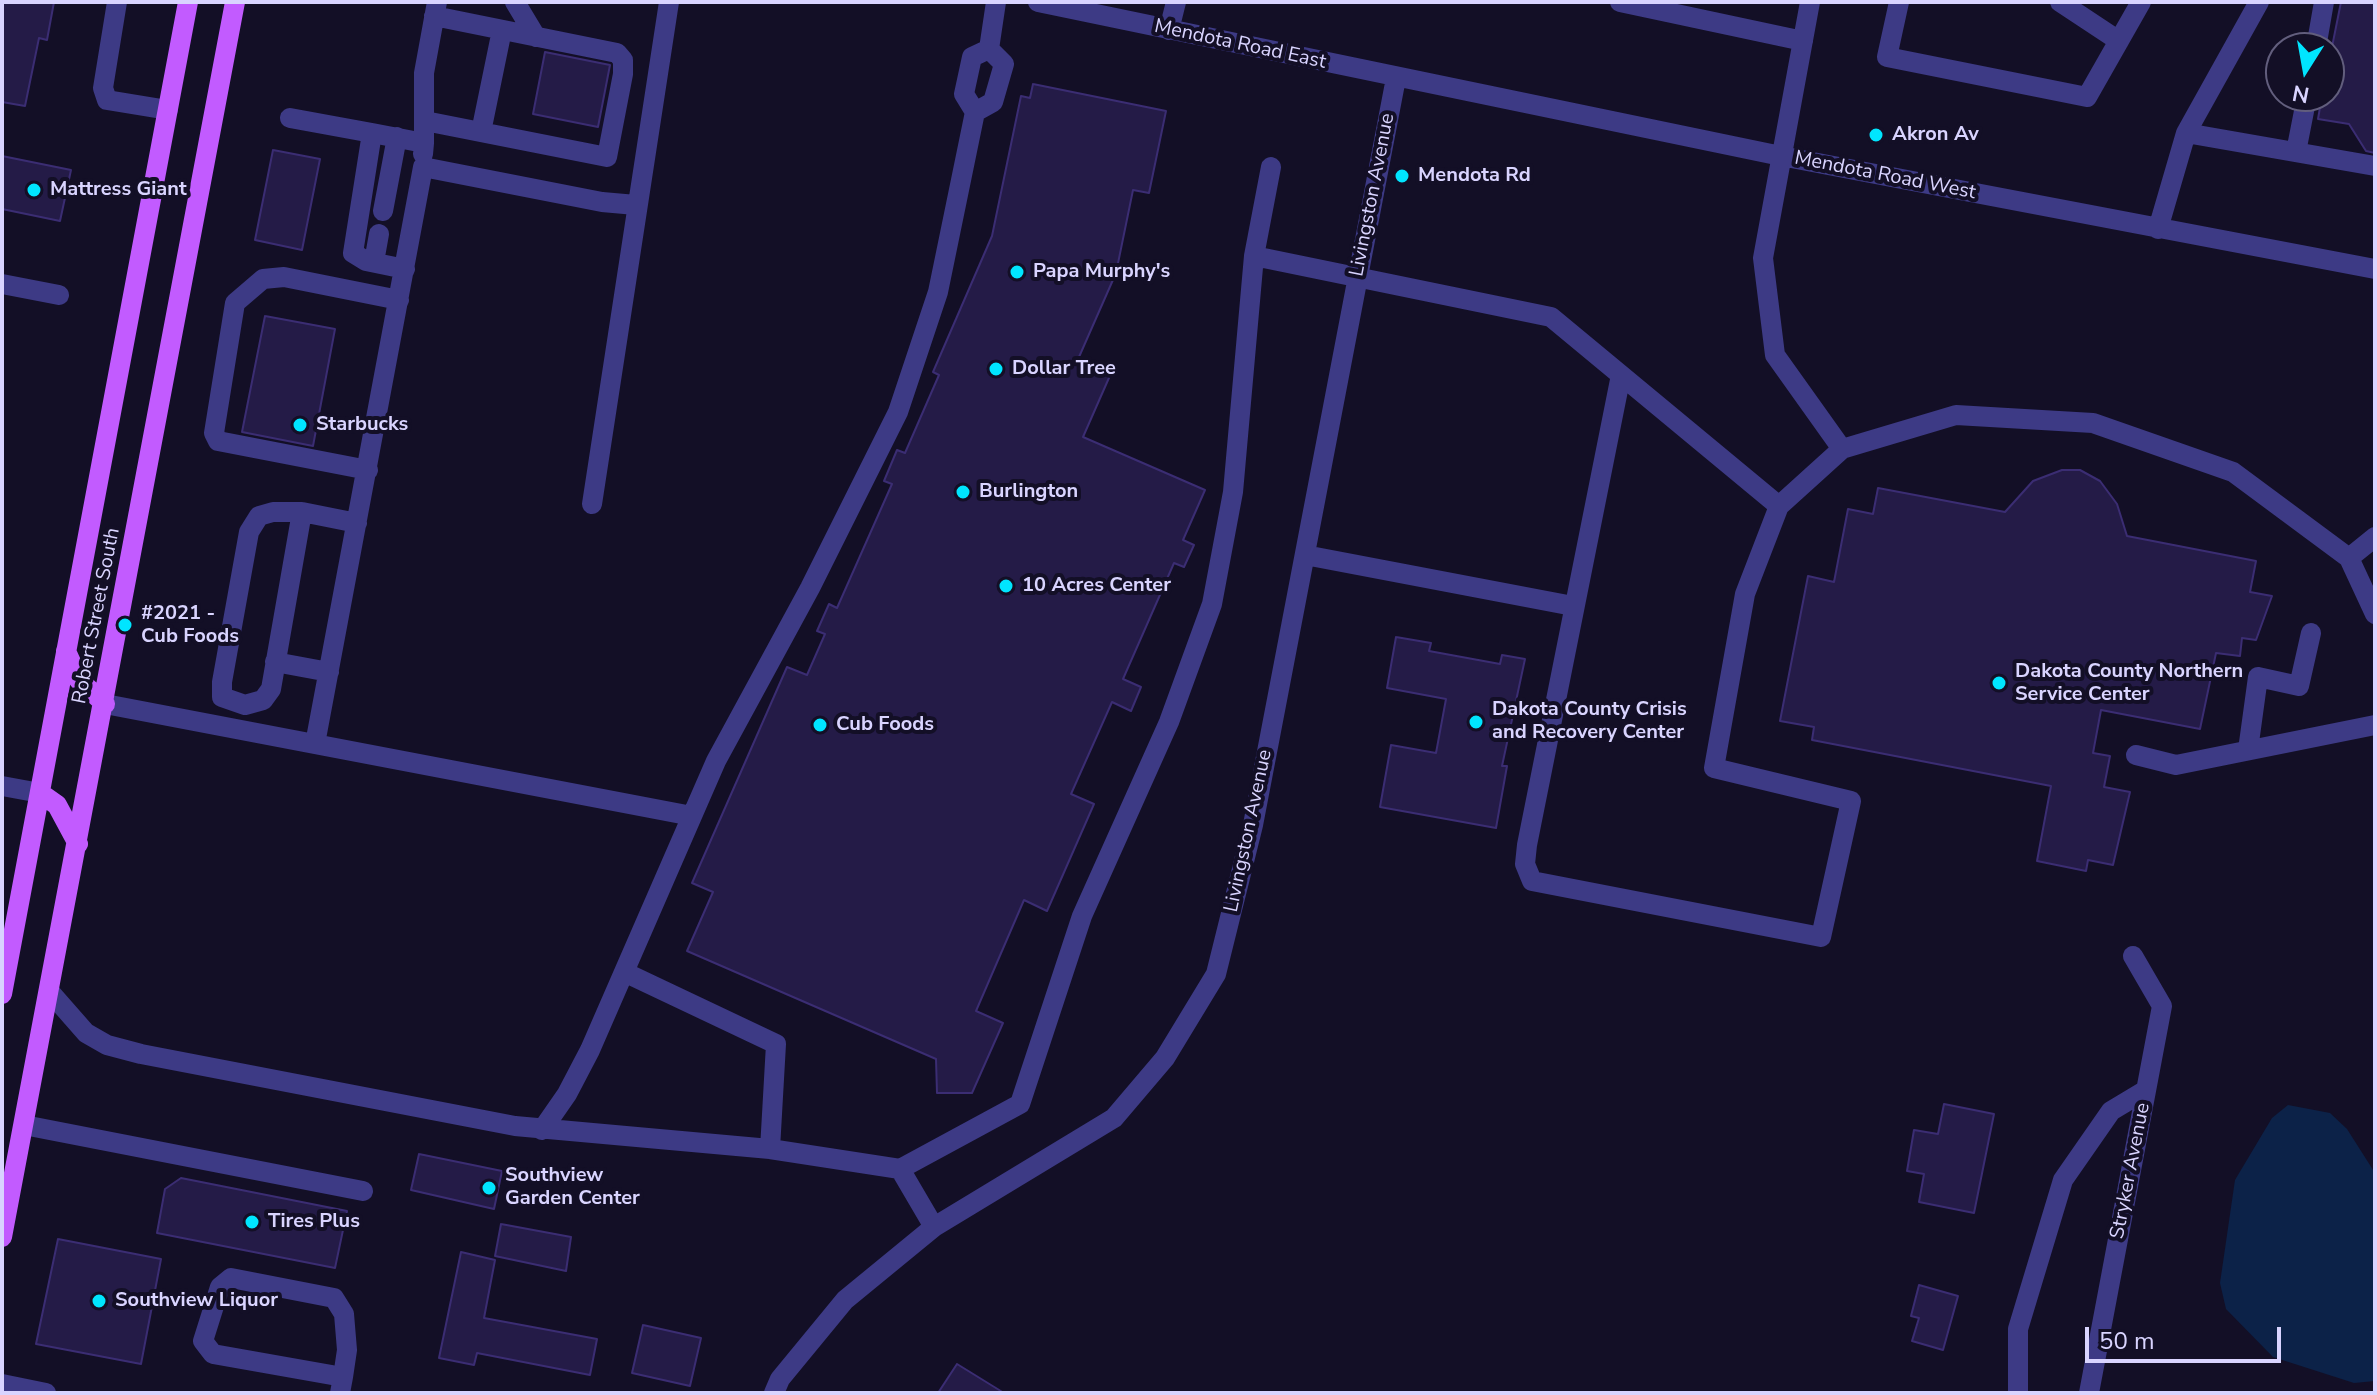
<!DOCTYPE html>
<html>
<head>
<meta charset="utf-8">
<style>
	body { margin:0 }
	#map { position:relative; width:2377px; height:1395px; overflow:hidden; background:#130f26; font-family:"Nunito Sans",sans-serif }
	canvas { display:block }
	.frame { position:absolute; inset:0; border:4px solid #d9d4ff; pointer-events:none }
	.north { position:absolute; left:2265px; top:32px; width:80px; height:80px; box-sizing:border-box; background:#130f26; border:2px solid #625e7d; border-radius:50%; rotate:191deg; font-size:22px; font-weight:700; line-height:32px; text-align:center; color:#d9d4ff }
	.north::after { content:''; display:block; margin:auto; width:28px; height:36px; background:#00e5ff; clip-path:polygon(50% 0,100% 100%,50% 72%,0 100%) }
	.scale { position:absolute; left:2085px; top:1327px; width:196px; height:36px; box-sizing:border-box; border:4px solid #d9d4ff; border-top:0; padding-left:10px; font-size:24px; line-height:28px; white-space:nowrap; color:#d9d4ff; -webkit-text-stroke:6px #130f26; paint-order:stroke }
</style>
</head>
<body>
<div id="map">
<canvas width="2377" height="1395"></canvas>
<div class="frame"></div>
<div class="north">N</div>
<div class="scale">50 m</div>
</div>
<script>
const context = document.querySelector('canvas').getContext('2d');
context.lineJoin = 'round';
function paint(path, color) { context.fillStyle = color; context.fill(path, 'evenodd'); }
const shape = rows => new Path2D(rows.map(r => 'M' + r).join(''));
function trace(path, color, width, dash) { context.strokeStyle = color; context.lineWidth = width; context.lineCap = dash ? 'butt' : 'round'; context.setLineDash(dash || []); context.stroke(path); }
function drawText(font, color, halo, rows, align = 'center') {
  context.font = font + ' "Nunito Sans",sans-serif'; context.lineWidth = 8; context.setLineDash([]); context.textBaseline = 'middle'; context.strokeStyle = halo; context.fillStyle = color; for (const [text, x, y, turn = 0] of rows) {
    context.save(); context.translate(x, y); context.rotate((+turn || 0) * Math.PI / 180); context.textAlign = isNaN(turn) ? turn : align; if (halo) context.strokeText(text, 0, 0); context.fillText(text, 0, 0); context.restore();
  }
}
paint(shape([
	[2288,1105,2330,1113,2347,1129,2375,1173,2375,1381,2354,1383,2273,1357,2226,1309,2220,1283,2235,1180,2272,1118]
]), '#0c2248');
const building = shape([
	[2,2,54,2,47,40,39,38,25,106,2,102,2,2],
	[2341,2,2375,2,2375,153,2366,151,2349,124,2318,119,2322,96,2329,96,2329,62,2341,2],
	[545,52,610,65,598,127,533,114,545,52],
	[1033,84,1166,111,1149,193,1133,190,1116,273,1079,357,1112,371,1083,437,1205,490,1183,540,1194,545,1184,567,1174,563,1123,679,1141,687,1131,711,1112,702,1071,794,1094,804,1047,911,1024,900,976,1011,1003,1023,972,1093,937,1093,936,1059,687,951,713,892,692,883,787,667,807,675,825,634,817,631,829,604,837,608,892,484,884,481,897,450,905,453,939,375,933,372,992,236,1021,96,1030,98,1033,84],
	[273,150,320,159,302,250,255,240,273,150],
	[2,156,71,170,60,221,2,209,2,156],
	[265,316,335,329,313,446,242,432,265,316],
	[2062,470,2080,470,2100,481,2117,504,2127,536,2256,561,2250,592,2272,596,2256,640,2242,638,2240,656,2216,653,2200,729,2101,710,2093,753,2110,756,2104,787,2130,792,2113,865,2088,860,2086,871,2037,861,2051,786,1812,740,1814,727,1780,721,1808,576,1834,582,1848,509,1873,514,1878,488,2005,512,2033,481,2062,470],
	[1396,637,1431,643,1429,651,1500,664,1502,655,1525,659,1502,766,1507,766,1496,828,1380,807,1391,745,1436,753,1446,699,1387,688,1396,637],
	[1944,1104,1994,1114,1974,1213,1919,1202,1924,1174,1907,1171,1914,1130,1938,1134,1944,1104],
	[419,1154,502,1171,494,1209,411,1190,419,1154],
	[181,1178,347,1211,335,1268,157,1233,165,1189,181,1178],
	[501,1224,571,1237,566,1271,495,1256,501,1224],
	[58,1239,161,1259,141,1364,36,1344,58,1239],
	[461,1252,495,1260,484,1318,597,1339,590,1375,477,1353,474,1365,439,1358,461,1252],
	[1919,1285,1958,1296,1943,1350,1912,1341,1919,1318,1911,1316,1919,1285],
	[643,1325,701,1338,690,1386,632,1373,643,1325],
	[957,1364,1004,1393,938,1393,957,1364]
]);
paint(building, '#241b47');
trace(building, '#3b2d73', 2);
trace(shape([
	[117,2,103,88,107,100,168,110],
	[515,2,536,37],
	[1038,2,1781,156,2375,269],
	[1620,2,1803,41],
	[1810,2,1763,258,1775,355,1842,449,1956,415,2093,423,2233,472,2349,558,2375,537],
	[1899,2,1887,57,2087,97,2141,2],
	[2060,2,2119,41],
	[1169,30,1176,2],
	[2316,48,2324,2],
	[989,49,996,2],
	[975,112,993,102,1004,64,989,49],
	[290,118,372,133,353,253,366,261,405,269],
	[425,121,607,157,623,74,623,60,617,53,434,16],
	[481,132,502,30],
	[372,133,424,143,423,154],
	[2186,133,2259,2],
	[424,143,424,73,437,2],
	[2296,152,2307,96],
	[383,211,397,137],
	[2158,229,2186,133,2375,166],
	[1254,256,1271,167],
	[374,262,379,234],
	[2,284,59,295],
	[1621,375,1527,845,1525,864,1532,881,1821,937,1851,801,1714,768,1745,594,1779,506],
	[368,470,218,441,214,433,235,303,263,279,284,277,399,300],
	[592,504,669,2],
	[302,512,273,512,259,516,249,532,222,682,222,697,245,705,263,700,271,689,302,512,357,523],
	[1305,555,1573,606],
	[2349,558,2375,614],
	[275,662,329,672],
	[105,704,692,816],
	[315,744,423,167,602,202,636,205],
	[2248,750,2258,677,2299,686,2311,633],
	[2136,755,2176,765,2375,725],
	[2,786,40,793],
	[624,972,776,1044,770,1149],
	[50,992,86,1033,107,1045,141,1054,515,1126,770,1149,900,1169,934,1227],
	[24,1125,363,1191],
	[542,1130,567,1094,590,1050,716,761,810,588,898,412,938,292,975,112,964,94,972,57,989,49],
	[900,1169,1020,1104,1082,916,1169,722,1212,604,1233,492,1254,256,1551,317,1779,506,1842,449],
	[2,1384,46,1393],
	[340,1393,343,1377,347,1350,344,1314,334,1298,231,1278,220,1287,203,1341,213,1354,343,1377],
	[774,1393,780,1379,845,1300,934,1227,1114,1118,1165,1058,1216,974,1253,825,1396,78],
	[2018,1393,2018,1329,2063,1180,2111,1111,2146,1090],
	[2089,1393,2162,1006,2133,956]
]), '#3d3a85', 20);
trace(shape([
	[66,651,79,680,105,704],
	[40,793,57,805,78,844],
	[2,994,188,2],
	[2,1237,235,2]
]), '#c25bff', 20);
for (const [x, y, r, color] of [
	[1876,135,8,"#00e5ff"],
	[1402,176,8,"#00e5ff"],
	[34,190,8,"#00e5ff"],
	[1017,272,8,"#00e5ff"],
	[996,369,8,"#00e5ff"],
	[300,425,8,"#00e5ff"],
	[963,492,8,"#00e5ff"],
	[1006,586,8,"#00e5ff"],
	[125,625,8,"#00e5ff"],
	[1999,683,8,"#00e5ff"],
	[1476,722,8,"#00e5ff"],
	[820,725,8,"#00e5ff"],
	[489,1188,8,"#00e5ff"],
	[252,1222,8,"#00e5ff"],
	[99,1301,8,"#00e5ff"]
]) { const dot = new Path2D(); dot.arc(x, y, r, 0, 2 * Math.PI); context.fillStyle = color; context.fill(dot); trace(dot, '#130f26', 3); }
drawText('20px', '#d9d4ff', '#130f26', [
	["Mendota Road East",1240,45,12],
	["Mendota Road West",1885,176,11],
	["Livingston Avenue",1373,195,-79],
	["Robert Street South",97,616,-79],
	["Livingston Avenue",1249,831,-78],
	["Stryker Avenue",2131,1171,-79]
]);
drawText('bold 20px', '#d9d4ff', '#130f26', [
	["Akron Av",1892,135],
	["Mendota Rd",1418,176],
	["Mattress Giant",50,190],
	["Papa Murphy's",1033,272],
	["Dollar Tree",1012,369],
	["Starbucks",316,425],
	["Burlington",979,492],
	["10 Acres Center",1022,586],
	["#2021 -",141,614],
	["Cub Foods",141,637],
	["Dakota County Northern",2015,672],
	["Service Center",2015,695],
	["Dakota County Crisis",1492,710],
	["and Recovery Center",1492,733],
	["Cub Foods",836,725],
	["Southview",505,1176],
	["Garden Center",505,1199],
	["Tires Plus",268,1222],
	["Southview Liquor",115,1301]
], 'left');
</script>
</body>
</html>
